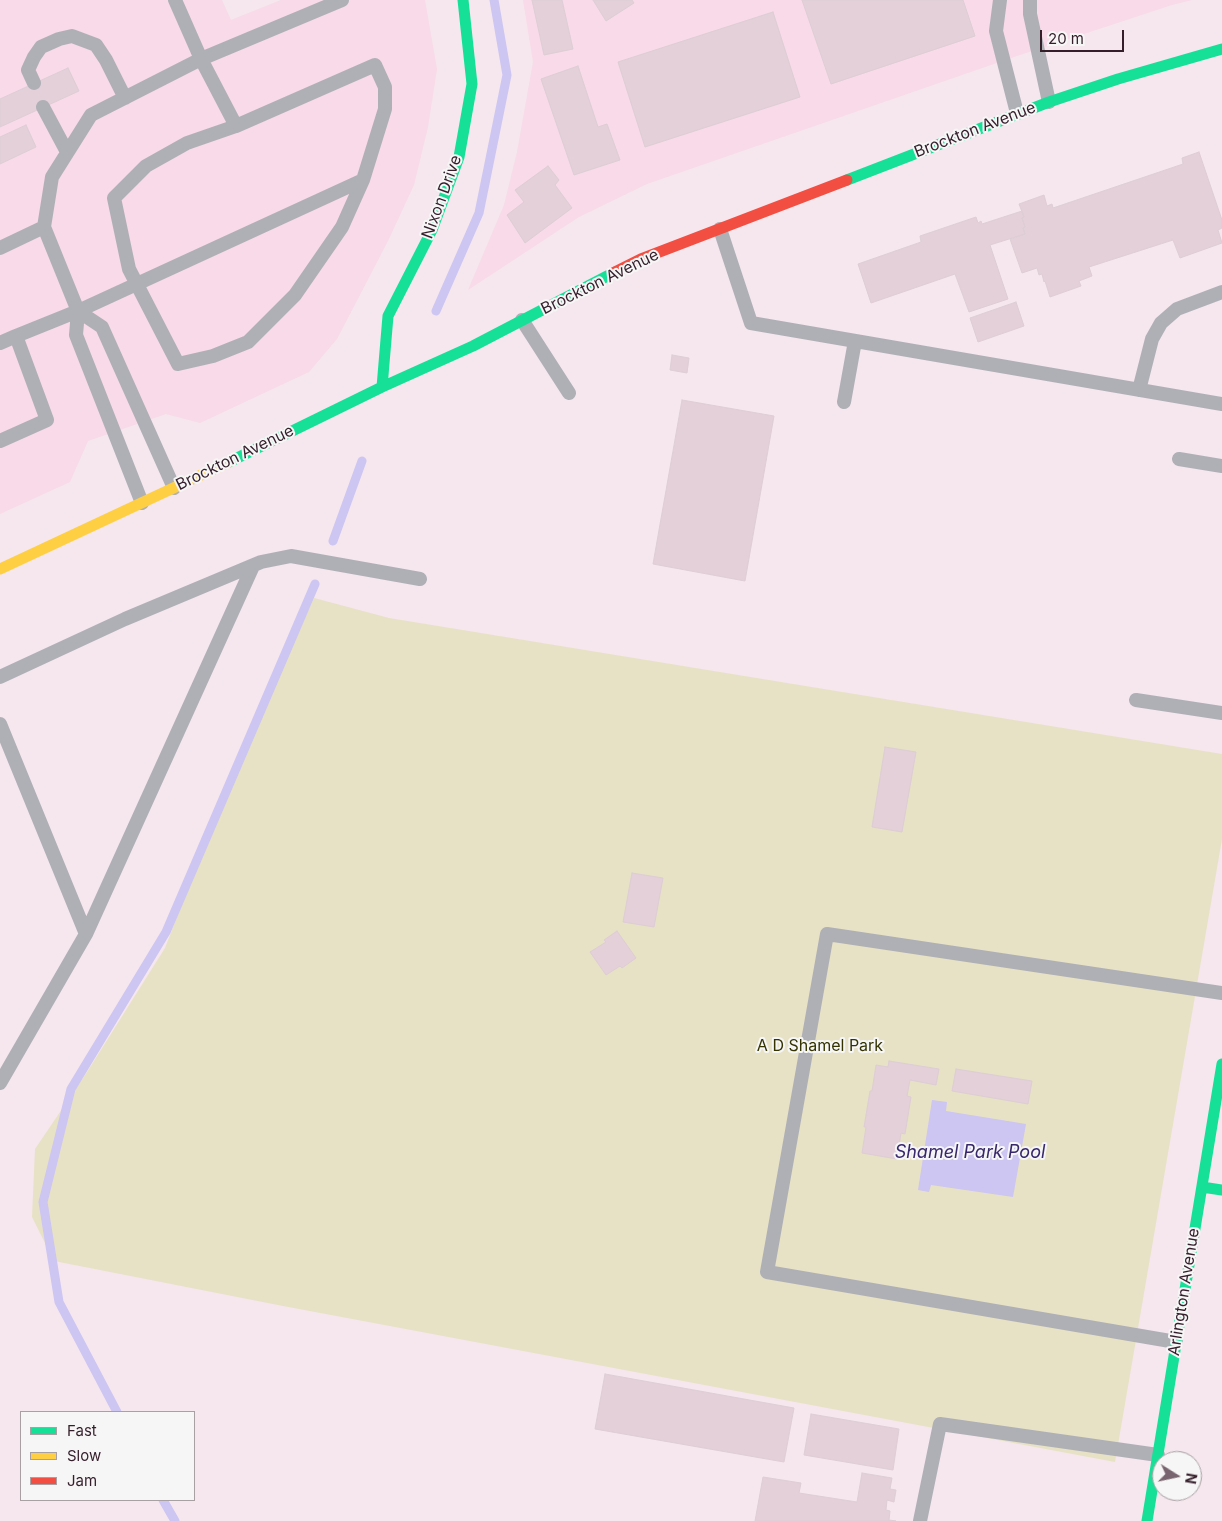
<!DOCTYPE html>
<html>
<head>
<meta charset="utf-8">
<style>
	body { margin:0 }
	#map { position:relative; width:1222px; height:1521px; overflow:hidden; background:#f5e7ed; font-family:Inter,sans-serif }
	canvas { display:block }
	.legend { position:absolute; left:20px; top:1411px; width:175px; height:90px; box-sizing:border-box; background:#f6f6f6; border:1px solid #a9a0a4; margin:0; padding:6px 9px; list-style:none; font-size:15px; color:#351e2a }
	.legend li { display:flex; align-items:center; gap:10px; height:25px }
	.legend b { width:25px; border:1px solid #a9a0a4 }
	.north { position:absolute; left:1152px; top:1451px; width:50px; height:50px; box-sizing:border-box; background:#f6f6f6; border:1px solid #a9a0a4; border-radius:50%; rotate:100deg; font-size:14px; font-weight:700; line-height:20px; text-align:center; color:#351e2a }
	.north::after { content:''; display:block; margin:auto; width:18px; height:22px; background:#78646e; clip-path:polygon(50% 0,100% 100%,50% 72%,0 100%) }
	.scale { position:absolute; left:1040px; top:30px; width:84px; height:22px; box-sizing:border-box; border:2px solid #351e2a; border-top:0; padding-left:6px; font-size:15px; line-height:18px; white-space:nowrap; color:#351e2a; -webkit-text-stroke:4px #f6f6f6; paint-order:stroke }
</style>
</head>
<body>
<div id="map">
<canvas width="1222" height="1521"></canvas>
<ul class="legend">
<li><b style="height:6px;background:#16e098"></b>Fast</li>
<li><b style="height:6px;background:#ffcf43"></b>Slow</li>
<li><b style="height:6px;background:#f24e42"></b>Jam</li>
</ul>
<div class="north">N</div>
<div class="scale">20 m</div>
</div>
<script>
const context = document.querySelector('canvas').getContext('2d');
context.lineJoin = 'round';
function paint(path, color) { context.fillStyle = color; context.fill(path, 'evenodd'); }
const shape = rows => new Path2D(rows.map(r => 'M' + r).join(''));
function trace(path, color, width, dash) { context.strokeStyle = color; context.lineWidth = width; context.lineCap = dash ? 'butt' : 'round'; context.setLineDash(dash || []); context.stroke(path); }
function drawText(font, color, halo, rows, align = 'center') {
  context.font = font + ' Inter,sans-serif'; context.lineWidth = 4; context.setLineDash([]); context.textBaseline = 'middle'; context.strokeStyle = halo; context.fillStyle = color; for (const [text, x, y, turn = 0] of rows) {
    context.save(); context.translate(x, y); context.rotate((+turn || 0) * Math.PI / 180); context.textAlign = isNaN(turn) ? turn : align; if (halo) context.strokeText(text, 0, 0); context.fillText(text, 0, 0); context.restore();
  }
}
paint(shape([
	[0,0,222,0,231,20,281,0,425,0,437,69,428,127,414,185,388,241,337,339,309,372,200,423,166,414,88,441,70,482,0,514],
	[523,0,1192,0,1172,5,1017,56,647,184,579,217,468,290,504,205,517,152,533,62]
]), '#f8dae8');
paint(shape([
	[314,598,389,618,1222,754,1222,839,1115,1462,283,1306,54,1261,32,1217,35,1149,87,1072,165,948,231,777]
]), '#e7e2c5');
paint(shape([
	[932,1100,947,1102,946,1111,1026,1124,1013,1197,931,1185,929,1192,918,1190]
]), '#cdc5f2');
trace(shape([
	[436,311,479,213,507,75,494,0],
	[333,541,362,461],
	[117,1412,59,1302,43,1202,71,1089,166,932,315,584],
	[163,1500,175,1521]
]), '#cdc5f2', 9);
const building = shape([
	[532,0,562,0,573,49,544,55,532,0],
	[593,0,632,0,634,3,606,21,593,0],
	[802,0,963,0,975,36,831,84,802,0],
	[773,12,800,97,645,147,618,62,773,12],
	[578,66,598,127,607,124,620,160,574,175,541,79,578,66],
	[68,68,79,91,0,127,0,99,68,68],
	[26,125,36,147,0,164,0,137,26,125],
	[1199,152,1222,220,1222,228,1218,230,1222,243,1180,258,1173,240,1089,267,1092,276,1079,281,1081,286,1050,297,1045,281,1044,282,1042,274,1039,275,1037,268,1022,273,1010,239,1025,234,1023,228,1025,227,1022,218,1024,217,1019,204,1044,195,1047,206,1052,204,1053,208,1183,164,1182,158,1199,152],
	[548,166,559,180,555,185,572,208,525,243,507,215,524,202,515,190,548,166],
	[1022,211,1024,217,1022,218,1025,227,1023,228,1025,234,990,245,1008,299,969,312,955,274,871,303,858,264,921,242,920,236,976,217,978,223,981,221,982,224,1022,211],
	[1016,302,1024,326,978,342,970,318,1016,302],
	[672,355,689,358,687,373,670,370,672,355],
	[682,400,774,416,745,581,653,564,682,400],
	[885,747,916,752,902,832,872,827,885,747],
	[632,873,663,878,654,927,623,922,632,873],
	[617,931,636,958,622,968,620,966,606,975,590,952,606,942,604,940,617,931],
	[889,1061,939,1069,936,1085,910,1080,907,1096,911,1097,905,1134,901,1133,897,1159,862,1153,866,1127,864,1127,870,1091,872,1091,876,1065,888,1067,889,1061],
	[956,1069,1032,1081,1028,1104,952,1091,956,1069],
	[605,1374,794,1408,784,1462,595,1429,605,1374],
	[811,1414,899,1429,893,1470,804,1455,811,1414],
	[862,1473,892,1478,890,1489,896,1490,894,1502,887,1500,886,1510,890,1511,889,1520,896,1521,755,1521,763,1477,801,1483,799,1493,857,1502,862,1473]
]);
paint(building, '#e3d0d9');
trace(building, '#decdd5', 1);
trace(shape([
	[175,0,201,59,342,0],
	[1000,0,996,31,1017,113],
	[1030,0,1030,14,1049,102],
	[34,83,28,70,34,57,41,47,59,39,72,36,96,45,106,60,125,98],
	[43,107,67,152],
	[44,227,52,177,91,115,201,59,236,126,375,65,385,87,385,109,363,180,342,227,295,295,248,342,213,356,178,364,129,269,114,198,146,166,187,143,236,126],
	[720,229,751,323,1222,404],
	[0,248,44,227,78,311,76,335,142,503],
	[78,311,102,327,174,488],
	[522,320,569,393],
	[0,343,16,336],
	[1139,390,1152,339,1161,323,1177,309,1222,292],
	[844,402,855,341],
	[0,441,47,420,16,336,78,311,363,180],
	[1179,459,1222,466],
	[0,677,125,619,261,562,291,556,420,579],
	[1136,700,1222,713],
	[0,724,86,934,0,1083],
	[86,934,253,566],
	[1176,1342,767,1272,827,934,1222,993],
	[920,1521,940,1424,1158,1455]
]), '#afb0b6', 14);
trace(shape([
	[847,180,1049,102,1118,79,1222,49],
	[382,387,388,316,432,230,459,157,472,84,463,0],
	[229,462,382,387,473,346,615,272],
	[1202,1187,1222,1190],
	[1147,1521,1222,1064]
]), '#16e098', 11);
trace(shape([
	[0,569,229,462]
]), '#ffcf43', 11);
trace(shape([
	[615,272,641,259,847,180]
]), '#f24e42', 11);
drawText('16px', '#351e2a', '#f6f6f6', [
	["Brockton Avenue",975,130,-21],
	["Nixon Drive",442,197,-70],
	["Brockton Avenue",600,282,-26],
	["Brockton Avenue",235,458,-26],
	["Arlington Avenue",1184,1292,-81]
]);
drawText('16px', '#343300', '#f6f6f6', [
	["A D Shamel Park",820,1046]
]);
drawText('italic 18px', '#37276d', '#f6f6f6', [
	["Shamel Park Pool",970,1153]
]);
</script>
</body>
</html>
